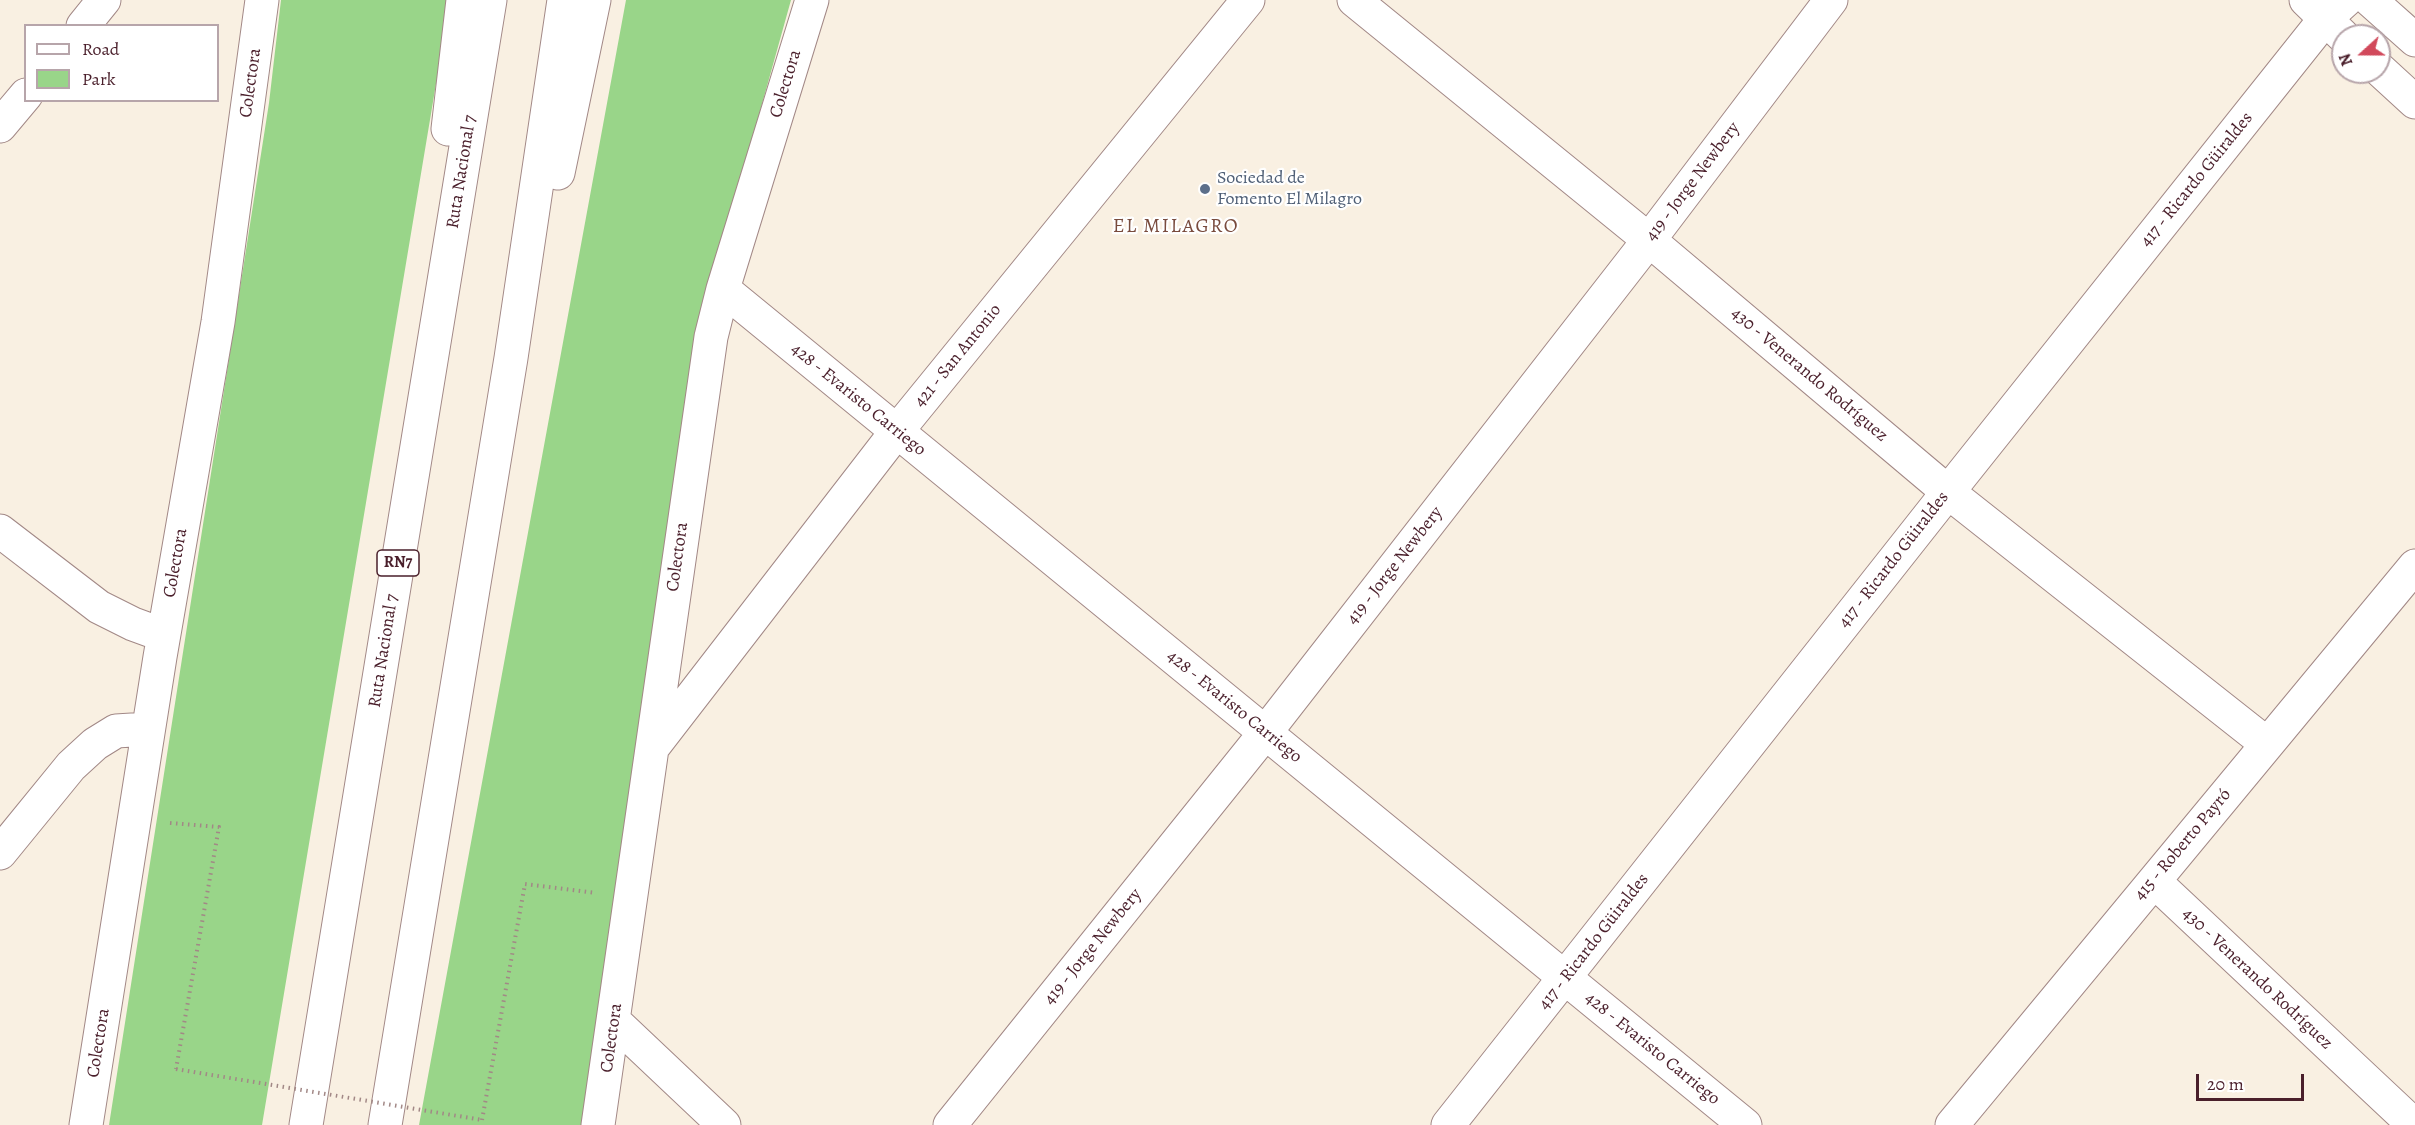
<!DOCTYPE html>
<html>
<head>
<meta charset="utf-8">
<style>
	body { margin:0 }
	#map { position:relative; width:2415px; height:1125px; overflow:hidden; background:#f9f0e2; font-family:Alegreya,serif }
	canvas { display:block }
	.legend { position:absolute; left:24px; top:24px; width:195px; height:78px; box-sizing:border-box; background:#fff; border:2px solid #b7a5aa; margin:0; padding:8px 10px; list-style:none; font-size:18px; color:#4a1f2b }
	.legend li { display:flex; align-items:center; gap:12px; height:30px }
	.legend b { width:30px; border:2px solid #b7a5aa }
	.north { position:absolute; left:2331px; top:24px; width:60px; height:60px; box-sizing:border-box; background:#fff; border:2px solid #b7a5aa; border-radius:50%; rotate:249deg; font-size:16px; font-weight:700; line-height:24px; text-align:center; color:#4a1f2b }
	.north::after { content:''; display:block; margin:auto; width:21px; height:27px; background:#d1495b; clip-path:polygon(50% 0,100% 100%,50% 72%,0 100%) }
	.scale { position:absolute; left:2196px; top:1074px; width:108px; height:27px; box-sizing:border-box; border:3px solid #4a1f2b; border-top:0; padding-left:8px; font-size:18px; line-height:21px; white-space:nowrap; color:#4a1f2b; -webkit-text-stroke:4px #fff; paint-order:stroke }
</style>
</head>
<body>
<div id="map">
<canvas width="2415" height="1125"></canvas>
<ul class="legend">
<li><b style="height:8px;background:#fff"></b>Road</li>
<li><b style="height:16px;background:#99d589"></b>Park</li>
</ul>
<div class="north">N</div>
<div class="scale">20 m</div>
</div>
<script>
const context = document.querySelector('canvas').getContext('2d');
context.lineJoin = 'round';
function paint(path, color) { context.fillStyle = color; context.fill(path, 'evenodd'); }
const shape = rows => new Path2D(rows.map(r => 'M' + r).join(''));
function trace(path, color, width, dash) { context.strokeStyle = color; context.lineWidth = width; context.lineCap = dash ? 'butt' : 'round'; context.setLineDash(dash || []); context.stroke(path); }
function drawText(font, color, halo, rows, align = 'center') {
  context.font = font + ' Alegreya,serif'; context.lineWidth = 4.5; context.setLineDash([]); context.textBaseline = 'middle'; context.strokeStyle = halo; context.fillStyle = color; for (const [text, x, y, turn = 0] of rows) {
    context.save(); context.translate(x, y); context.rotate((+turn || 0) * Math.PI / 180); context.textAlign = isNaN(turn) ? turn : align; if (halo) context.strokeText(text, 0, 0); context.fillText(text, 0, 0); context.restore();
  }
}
paint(shape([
	[281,0,450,0,262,1125,109,1125,269,103],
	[626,0,791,0,699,330,596,1125,419,1125]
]), '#99d589');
const minor = shape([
	[1354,0,1649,240,1948,492,2267,744],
	[83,26,104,0],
	[0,126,26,95],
	[723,289,1745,1125],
	[0,531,99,607,133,624,163,635],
	[653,747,897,431,1248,0],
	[0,853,71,766,95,744,116,731,148,729],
	[2154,881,2414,1125],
	[615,1022,724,1125],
	[86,1125,160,657,218,322,262,0],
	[598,1125,711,337,723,289,812,0],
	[950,1125,1265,733,1649,240,1831,0],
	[1448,1125,1948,492,2325,19,2346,0],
	[1952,1125,2415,566]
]);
const major = shape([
	[2306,0,2343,36],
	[2370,0,2415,40],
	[2379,69,2415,102]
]);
const highway = shape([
	[448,129,463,0],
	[558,173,594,0],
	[306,1125,490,0],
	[385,1125,511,358,564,0]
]);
trace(minor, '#a28886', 35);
trace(major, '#a28886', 35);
trace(highway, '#a28886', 35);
trace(shape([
	[170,823,219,827,176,1069],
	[482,1120,525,884,596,893]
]), '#a28886', 4, [1.5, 4.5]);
trace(minor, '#fff', 33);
trace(major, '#fff', 33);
trace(highway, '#fff', 33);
trace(shape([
	[176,1069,482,1120]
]), '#a28886', 4, [1.5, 4.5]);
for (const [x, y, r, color] of [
	[1205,189,6,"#5c6f8a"]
]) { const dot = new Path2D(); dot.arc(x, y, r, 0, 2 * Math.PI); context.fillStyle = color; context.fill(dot); trace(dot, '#fff', 2); }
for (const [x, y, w] of [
	[398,563,42]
]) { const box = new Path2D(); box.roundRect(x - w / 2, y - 13, w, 26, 4.5); context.fillStyle = '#fff'; context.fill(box); trace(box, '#4a1f2b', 1.5); }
drawText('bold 16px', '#4a1f2b', null, [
	["RN7",398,563]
]);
drawText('18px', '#4a1f2b', '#fff', [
	["Colectora",251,83,-82],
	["Colectora",786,84,-73],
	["Ruta Nacional 7",462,172,-81],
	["417 - Ricardo Güiraldes",2197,180,-51],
	["419 - Jorge Newbery",1693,182,-53],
	["421 - San Antonio",958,356,-51],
	["430 - Venerando Rodríguez",1809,375,40],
	["428 - Evaristo Carriego",858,400,39],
	["Colectora",678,557,-82],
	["417 - Ricardo Güiraldes",1894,560,-52],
	["Colectora",176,563,-80],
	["419 - Jorge Newbery",1395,566,-52],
	["Ruta Nacional 7",384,651,-81],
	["428 - Evaristo Carriego",1234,707,39],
	["415 - Roberto Payró",2183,845,-50],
	["417 - Ricardo Güiraldes",1594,942,-52],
	["419 - Jorge Newbery",1093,947,-51],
	["430 - Venerando Rodríguez",2257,979,43],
	["Colectora",612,1038,-82],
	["Colectora",99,1043,-81],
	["428 - Evaristo Carriego",1652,1049,39]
]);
drawText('18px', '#4e5e75', '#fff', [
	["Sociedad de",1217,179],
	["Fomento El Milagro",1217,200]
], 'left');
context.letterSpacing = '1.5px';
drawText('20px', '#794b3d', '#fff', [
	["EL MILAGRO",1176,227]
]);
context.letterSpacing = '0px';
</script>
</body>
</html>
